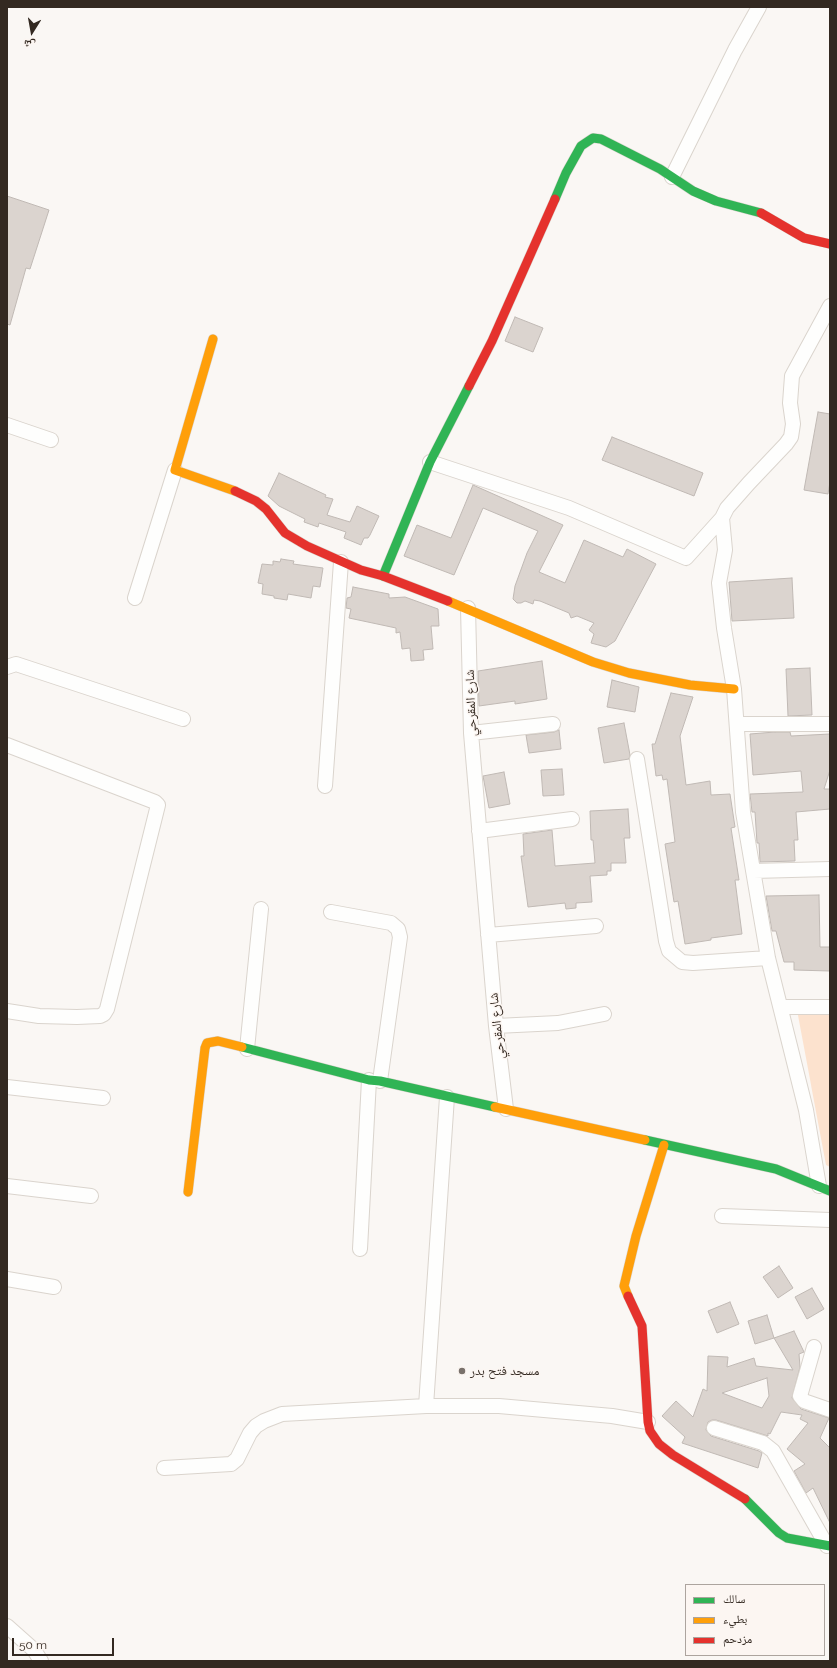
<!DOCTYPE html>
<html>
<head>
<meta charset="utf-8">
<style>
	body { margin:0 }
	#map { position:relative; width:837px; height:1668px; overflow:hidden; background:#faf7f4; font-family:Raleway,"Noto Naskh Arabic",sans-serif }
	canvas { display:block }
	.frame { position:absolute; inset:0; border:8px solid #332921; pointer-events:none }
	.legend { position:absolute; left:685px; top:1584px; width:140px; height:72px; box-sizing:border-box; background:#fcf6f2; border:1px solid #aca49e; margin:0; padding:5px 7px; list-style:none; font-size:12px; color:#332921 }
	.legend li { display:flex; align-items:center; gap:8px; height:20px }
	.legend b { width:20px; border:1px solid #aca49e }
	.north { position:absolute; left:12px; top:12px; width:40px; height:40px; -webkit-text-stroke:3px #fcf6f2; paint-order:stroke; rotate:191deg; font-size:11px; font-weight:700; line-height:16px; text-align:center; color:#332921 }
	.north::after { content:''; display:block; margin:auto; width:14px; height:18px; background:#332921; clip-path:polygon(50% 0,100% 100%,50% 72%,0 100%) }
	.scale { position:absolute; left:12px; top:1638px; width:102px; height:18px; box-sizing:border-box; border:2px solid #332921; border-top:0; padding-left:5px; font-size:12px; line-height:14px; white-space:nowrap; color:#332921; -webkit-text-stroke:3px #fcf6f2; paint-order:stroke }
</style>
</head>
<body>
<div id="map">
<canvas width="837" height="1668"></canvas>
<div class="frame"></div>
<ul class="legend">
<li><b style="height:5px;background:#30b455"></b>سالك</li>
<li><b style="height:5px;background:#ff9f0a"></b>بطيء</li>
<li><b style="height:5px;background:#e5322d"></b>مزدحم</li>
</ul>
<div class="north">ش</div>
<div class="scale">50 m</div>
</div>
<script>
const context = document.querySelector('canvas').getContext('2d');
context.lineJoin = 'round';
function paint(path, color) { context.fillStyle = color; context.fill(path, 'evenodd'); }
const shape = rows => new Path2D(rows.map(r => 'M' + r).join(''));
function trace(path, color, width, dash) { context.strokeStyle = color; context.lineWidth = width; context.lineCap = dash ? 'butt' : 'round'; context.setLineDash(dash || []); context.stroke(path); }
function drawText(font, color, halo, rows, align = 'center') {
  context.font = font + ' Raleway,"Noto Naskh Arabic",sans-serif'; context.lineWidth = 3; context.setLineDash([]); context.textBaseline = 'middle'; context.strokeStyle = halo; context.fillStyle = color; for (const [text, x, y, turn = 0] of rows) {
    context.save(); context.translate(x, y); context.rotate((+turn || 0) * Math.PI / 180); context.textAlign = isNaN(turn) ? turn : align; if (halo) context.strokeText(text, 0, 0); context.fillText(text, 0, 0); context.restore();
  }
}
paint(shape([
	[797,1010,830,1010,830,1167,826,1165]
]), '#fce2ce');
const building = shape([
	[7,196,49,210,30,269,26,268,10,325,7,324,7,196],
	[515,317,543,328,533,352,505,341,515,317],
	[818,412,830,414,830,482,828,494,804,490,818,412],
	[612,437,703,473,694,496,602,460,612,437],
	[279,473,326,495,325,497,333,499,327,515,350,522,357,506,379,516,370,535,368,538,364,538,361,545,344,538,346,532,319,523,318,527,304,522,305,519,279,506,268,496,279,473],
	[473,485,563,525,539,572,565,583,584,540,623,557,627,549,656,564,615,641,606,647,591,643,594,634,589,630,594,623,577,616,571,618,569,613,540,601,534,600,533,604,525,601,521,603,517,603,513,599,515,586,527,553,538,531,483,508,454,575,404,556,417,525,451,538,473,485],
	[281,559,294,561,293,564,323,568,320,587,313,586,311,598,288,594,287,600,274,598,274,596,262,594,263,584,258,583,262,564,273,565,273,561,280,562,281,559],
	[792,578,794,618,732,621,729,582,792,578],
	[353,587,389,594,389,598,405,597,438,609,439,626,431,626,433,649,423,650,424,660,411,661,410,648,402,649,400,632,396,633,396,628,349,618,351,609,346,608,347,598,351,597,353,587],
	[542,661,547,699,515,704,515,701,479,706,478,671,542,661],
	[810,668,812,715,788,716,786,669,810,668],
	[612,680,639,687,635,712,607,707,612,680],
	[671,693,693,697,680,736,686,785,710,781,711,795,730,794,735,827,731,828,739,880,735,880,742,934,711,938,711,940,685,944,678,901,674,902,665,844,675,842,667,779,663,780,662,775,656,776,652,744,655,744,671,693],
	[624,723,630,755,629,759,604,763,598,728,624,723],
	[559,730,561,749,529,753,526,735,554,732,559,730],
	[775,732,790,732,791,736,830,734,830,770,824,789,830,789,830,809,796,812,798,840,794,840,795,861,760,862,759,843,757,843,755,812,752,812,750,794,803,792,801,771,753,775,750,734,775,732],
	[562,769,564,795,543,796,541,770,562,769],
	[504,772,510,804,489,808,483,776,504,772],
	[628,809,630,838,624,838,626,863,611,863,611,871,607,871,607,875,590,876,592,902,576,903,576,908,566,909,565,903,528,907,521,856,524,856,523,834,552,830,555,866,595,863,593,840,591,840,590,811,628,809],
	[819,895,820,947,830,947,830,971,794,970,794,962,784,962,776,931,772,931,766,896,819,895],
	[779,1266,793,1288,778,1298,763,1277,779,1266],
	[812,1288,824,1309,807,1319,795,1297,812,1288],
	[730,1302,739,1324,717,1333,708,1311,730,1302],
	[767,1315,774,1338,755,1344,748,1321,767,1315],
	[794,1331,804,1352,799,1354,800,1367,792,1398,801,1409,829,1418,820,1438,830,1448,830,1523,813,1488,806,1493,794,1471,805,1464,787,1449,808,1423,800,1419,802,1415,781,1412,770,1434,768,1433,768,1436,716,1420,712,1420,708,1422,706,1430,711,1436,759,1451,762,1453,758,1468,682,1443,685,1437,662,1416,676,1401,693,1417,703,1389,707,1391,708,1356,728,1357,727,1367,754,1358,756,1366,793,1370,774,1338,794,1331],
	[767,1378,769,1396,762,1408,722,1393,767,1378]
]);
paint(building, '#dbd4cf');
trace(building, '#c0b9b4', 1);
const street = shape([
	[672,177,735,50,759,7],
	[7,425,51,440],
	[430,462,569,508,686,558,722,518,727,508,749,483,786,444,791,437,793,424,790,403,792,376,830,306],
	[722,518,725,550,719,583,724,628,734,689,743,812,768,958,806,1110,819,1186],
	[135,598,175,470],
	[468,608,471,733,496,1026,506,1109],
	[7,667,16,664,183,719],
	[738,724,830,724],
	[471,733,553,724],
	[7,745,155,802,158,805,107,1009,104,1014,100,1016,77,1017,39,1016,7,1011],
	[637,759,666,941,669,951,682,962,693,963,768,958],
	[325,786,341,562],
	[479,831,572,819],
	[753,871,830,869],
	[331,912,391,923,398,929,400,937,380,1081],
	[488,935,596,926],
	[781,1007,830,1007],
	[496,1026,558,1023,604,1014],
	[247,1049,261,909],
	[7,1087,103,1098],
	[7,1186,91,1196],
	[722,1216,830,1220],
	[360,1249,369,1080],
	[7,1279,54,1287],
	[814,1347,800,1396,804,1401,830,1410],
	[426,1406,447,1097],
	[714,1428,763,1443,773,1451,827,1546],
	[164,1468,231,1464,237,1459,250,1433,256,1426,264,1421,282,1414,426,1406,499,1406,612,1416,648,1422],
	[7,1626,34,1650,41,1661]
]);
const fast = shape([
	[555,199,566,173,581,146,593,138,601,139,660,169,693,191,716,201,761,213],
	[383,576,430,462,469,386],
	[242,1047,369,1080,380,1081,495,1107],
	[645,1140,776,1169,830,1191],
	[745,1499,779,1533,787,1538,830,1546]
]);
const slow = shape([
	[213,339,175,470,235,491],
	[448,601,593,662,629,673,690,685,734,689],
	[495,1107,645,1140],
	[188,1192,205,1048,207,1043,218,1041,242,1047],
	[628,1296,624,1286,636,1236,664,1145]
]);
const jam = shape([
	[761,213,804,238,830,244],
	[469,386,492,341,555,199],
	[235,491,256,501,266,509,285,533,307,546,361,570,383,576,448,601],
	[628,1296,642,1326,648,1422,650,1431,659,1444,673,1455,745,1499]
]);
trace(street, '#dad4cd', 16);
trace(fast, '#dad4cd', 10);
trace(slow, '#dad4cd', 10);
trace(jam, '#dad4cd', 10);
trace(street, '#fefefd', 14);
trace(fast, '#30b455', 9);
trace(slow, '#ff9f0a', 9);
trace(jam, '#e5322d', 9);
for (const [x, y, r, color] of [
	[462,1371,4,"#79716b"]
]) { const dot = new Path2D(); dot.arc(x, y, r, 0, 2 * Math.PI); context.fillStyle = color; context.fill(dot); trace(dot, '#fcf6f2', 1.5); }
drawText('13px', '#332921', '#fcf6f2', [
	["شارع المقرحي",471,703,-92],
	["شارع المقرحي",497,1026,-96]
]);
drawText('13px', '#332921', '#fcf6f2', [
	["مسجد فتح بدر",470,1371]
], 'left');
</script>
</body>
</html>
